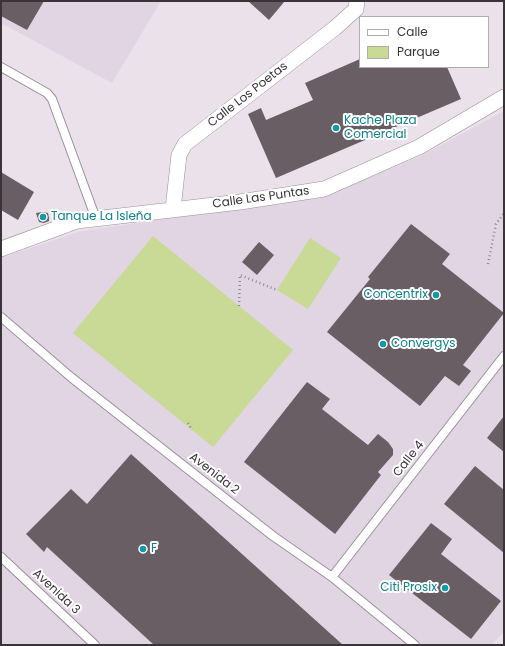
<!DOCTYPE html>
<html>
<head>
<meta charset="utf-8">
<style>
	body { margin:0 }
	#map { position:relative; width:505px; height:646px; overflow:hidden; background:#eae1eb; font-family:Poppins,sans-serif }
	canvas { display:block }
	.frame { position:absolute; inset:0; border:2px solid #383438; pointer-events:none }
	.legend { position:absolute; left:359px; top:16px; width:130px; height:52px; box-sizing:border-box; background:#fff; border:1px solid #afaeaf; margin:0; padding:5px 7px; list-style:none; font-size:12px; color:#383438 }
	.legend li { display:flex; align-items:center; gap:8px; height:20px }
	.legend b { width:20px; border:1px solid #afaeaf }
</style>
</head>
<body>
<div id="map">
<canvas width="505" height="646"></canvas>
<div class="frame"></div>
<ul class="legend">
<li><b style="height:5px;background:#fff"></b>Calle</li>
<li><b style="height:11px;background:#c8da95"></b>Parque</li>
</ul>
</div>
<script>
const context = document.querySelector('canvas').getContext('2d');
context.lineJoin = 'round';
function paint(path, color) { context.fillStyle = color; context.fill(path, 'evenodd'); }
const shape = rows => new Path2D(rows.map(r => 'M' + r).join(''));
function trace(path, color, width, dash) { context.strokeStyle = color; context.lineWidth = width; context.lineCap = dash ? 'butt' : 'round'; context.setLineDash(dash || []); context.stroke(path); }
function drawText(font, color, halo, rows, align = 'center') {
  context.font = font + ' Poppins,sans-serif'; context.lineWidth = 4; context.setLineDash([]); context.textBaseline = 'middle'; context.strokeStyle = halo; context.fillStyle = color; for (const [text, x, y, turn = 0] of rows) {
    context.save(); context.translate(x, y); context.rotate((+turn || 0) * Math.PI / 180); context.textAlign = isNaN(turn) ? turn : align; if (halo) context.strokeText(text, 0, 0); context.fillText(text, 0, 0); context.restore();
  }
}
paint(shape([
	[1,1,161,1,112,83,1,23],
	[504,111,504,632,491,645,1,645,1,258,78,232,333,193,421,156]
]), '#e1d4e3');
paint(shape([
	[153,236,293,350,213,447,73,333],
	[310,238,341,258,308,309,277,290]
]), '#c8da95');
paint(shape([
	[1,1,44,1,27,30,1,16],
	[248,1,285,1,269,20],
	[360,59,360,67,447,67,461,99,276,178,248,114,261,108,266,120,313,100,305,83],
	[1,172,34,192,18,220,1,210],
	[43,212,48,213,49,218,49,221,44,223,39,222,36,213],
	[411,224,450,254,442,264,504,313,463,365,471,371,459,386,445,376,420,406,327,332,370,279,368,277],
	[259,242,274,255,257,275,242,262],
	[307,382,330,399,322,409,368,445,378,434,388,442,393,449,393,455,378,472,381,475,335,534,244,462],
	[504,416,504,452,487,438],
	[131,454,343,645,154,645,47,547,44,552,26,534,71,489,87,504],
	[475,466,504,490,504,553,444,504],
	[431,523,452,539,441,554,501,601,471,639,389,575]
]), '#695e63');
const service = shape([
	[1,67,47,93,52,99,96,219],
	[1,317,72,378,273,536,332,577,415,645],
	[1,557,95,645],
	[332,577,504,356]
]);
const minor = shape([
	[173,209,179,155,185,144,335,28,356,9,357,1],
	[1,249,77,221,240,202,324,189,419,147,504,97]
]);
trace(service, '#989199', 10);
trace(minor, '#989199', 16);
trace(shape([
	[488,264,496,224,504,213],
	[239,306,240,275,277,290],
	[188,423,192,430]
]), '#8f8990', 2.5, [1, 3]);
trace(service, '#fff', 8);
trace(minor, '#fff', 15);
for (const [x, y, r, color] of [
	[336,128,4,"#0f9aa8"],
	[43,217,4,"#0f9aa8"],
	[436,295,4,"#0f9aa8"],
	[383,344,4,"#0f9aa8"],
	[143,549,4,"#0f9aa8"],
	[445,588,4,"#0f9aa8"]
]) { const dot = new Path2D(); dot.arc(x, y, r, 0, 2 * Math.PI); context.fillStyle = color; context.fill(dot); trace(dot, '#fff', 1.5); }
drawText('12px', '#383438', '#fff', [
	["Calle Los Poetas",248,95,-38],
	["Calle Las Puntas",261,198,-8],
	["Calle 4",409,459,-52],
	["Avenida 2",214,474,38],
	["Avenida 3",56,592,43]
]);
drawText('12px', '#0d838f', '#fff', [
	["Kache Plaza",344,121],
	["Comercial",344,135],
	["Tanque La Isleña",51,217],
	["Concentrix",428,295,"right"],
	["Convergys",391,344],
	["F",151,549],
	["Citi Prosix",437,588,"right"]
], 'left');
</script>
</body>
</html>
